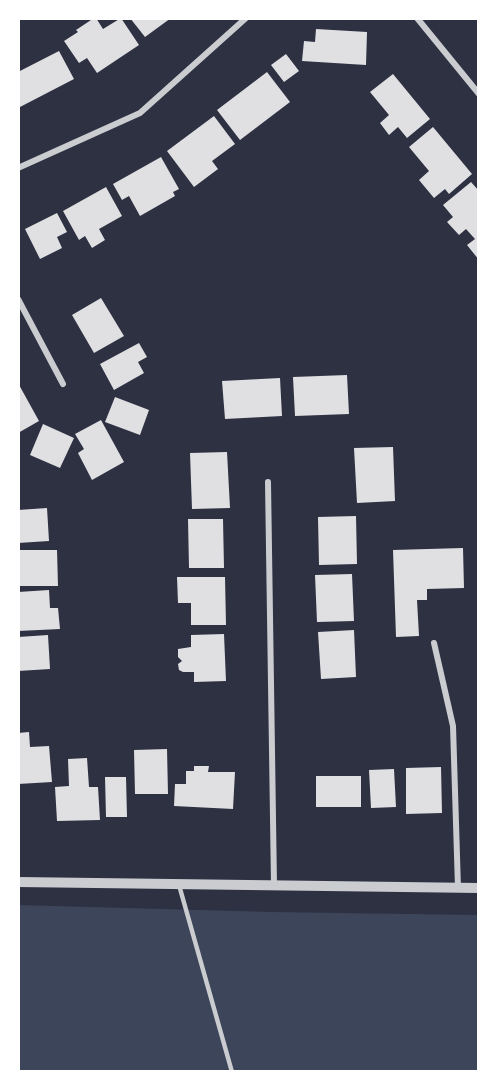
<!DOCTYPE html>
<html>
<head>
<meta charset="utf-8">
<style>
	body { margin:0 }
	#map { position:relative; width:497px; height:1090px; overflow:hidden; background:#2d3142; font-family:Signika,sans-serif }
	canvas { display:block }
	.frame { position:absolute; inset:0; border:20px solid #fff; pointer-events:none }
</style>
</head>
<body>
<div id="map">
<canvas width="497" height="1090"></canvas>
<div class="frame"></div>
</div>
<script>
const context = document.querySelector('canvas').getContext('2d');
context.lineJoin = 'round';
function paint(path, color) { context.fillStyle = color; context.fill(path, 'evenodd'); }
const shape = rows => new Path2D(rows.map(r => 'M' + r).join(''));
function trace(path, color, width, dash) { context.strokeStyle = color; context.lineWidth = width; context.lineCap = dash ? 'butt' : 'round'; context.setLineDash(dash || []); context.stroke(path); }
paint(shape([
	[18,905,272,912,479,915,479,1072,18,1072]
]), '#3c4559');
paint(shape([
	[94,18,96,18,103,29,121,18,139,45,97,73,87,58,79,63,64,41,78,32,76,30],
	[130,18,171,18,145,37],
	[316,29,367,32,366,65,302,61,304,41,315,42],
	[59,51,74,79,20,107,18,72],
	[286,54,299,71,284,82,271,65],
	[267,72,290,102,240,140,217,110],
	[393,74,430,119,407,138,398,127,389,135,380,123,389,115,370,92],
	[214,116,235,144,212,161,218,169,194,187,167,151],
	[433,127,472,174,449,194,445,189,434,198,419,180,429,171,409,147],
	[161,157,179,189,173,192,175,196,140,216,129,196,122,200,113,184],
	[471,182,479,191,479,260,467,245,475,239,466,229,459,235,447,222,453,217,443,205],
	[106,187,122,216,99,229,105,240,92,248,85,236,79,240,63,211],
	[57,213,67,232,57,237,62,248,40,259,25,229],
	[101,298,124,336,94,353,72,315],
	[139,343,147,357,138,362,144,373,114,390,100,364],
	[347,375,349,414,295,416,293,377],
	[280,378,282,416,225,419,222,381],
	[18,383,39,421,18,433],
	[115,397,149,410,140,435,105,422],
	[101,420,124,462,92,480,78,453,84,449,75,434],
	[43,424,74,438,60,468,30,455],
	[393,447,395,501,357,503,354,448],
	[227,452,230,508,192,509,190,453],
	[47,508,49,541,18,543,18,510],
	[356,516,357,564,319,565,318,517],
	[188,519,223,519,224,568,189,568],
	[463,548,464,588,427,589,427,600,417,600,419,636,396,637,393,550],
	[18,550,57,550,58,586,18,586],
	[352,574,354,621,317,622,315,575],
	[177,577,225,577,226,625,191,625,191,603,178,603],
	[49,590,50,608,58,608,60,629,18,631,18,592],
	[354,630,356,677,321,679,318,632],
	[224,634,226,681,194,682,194,672,183,672,179,670,178,664,182,661,178,657,178,649,191,647,191,635],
	[48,635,50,669,18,671,18,637],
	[29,732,30,747,49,746,52,782,18,784,18,733],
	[167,749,168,794,135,794,134,750],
	[87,758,89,787,98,787,100,820,57,821,55,787,69,786,68,759],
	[194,766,209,766,208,772,235,772,233,809,174,806,175,784,186,784,186,771,194,771],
	[441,767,442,813,406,814,406,768],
	[394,769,396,807,371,808,369,770],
	[316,776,361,776,361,807,316,807],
	[105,777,126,777,127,817,106,817]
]), '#e0e0e3');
trace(shape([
	[179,885,232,1072]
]), '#caccd0', 4.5);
trace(shape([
	[417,18,479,94],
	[18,168,140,113,246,18],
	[18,299,63,384],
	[268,482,274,885],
	[434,643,453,726,458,888]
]), '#caccd0', 6);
trace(shape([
	[18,882,479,888]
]), '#caccd0', 10);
</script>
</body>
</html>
